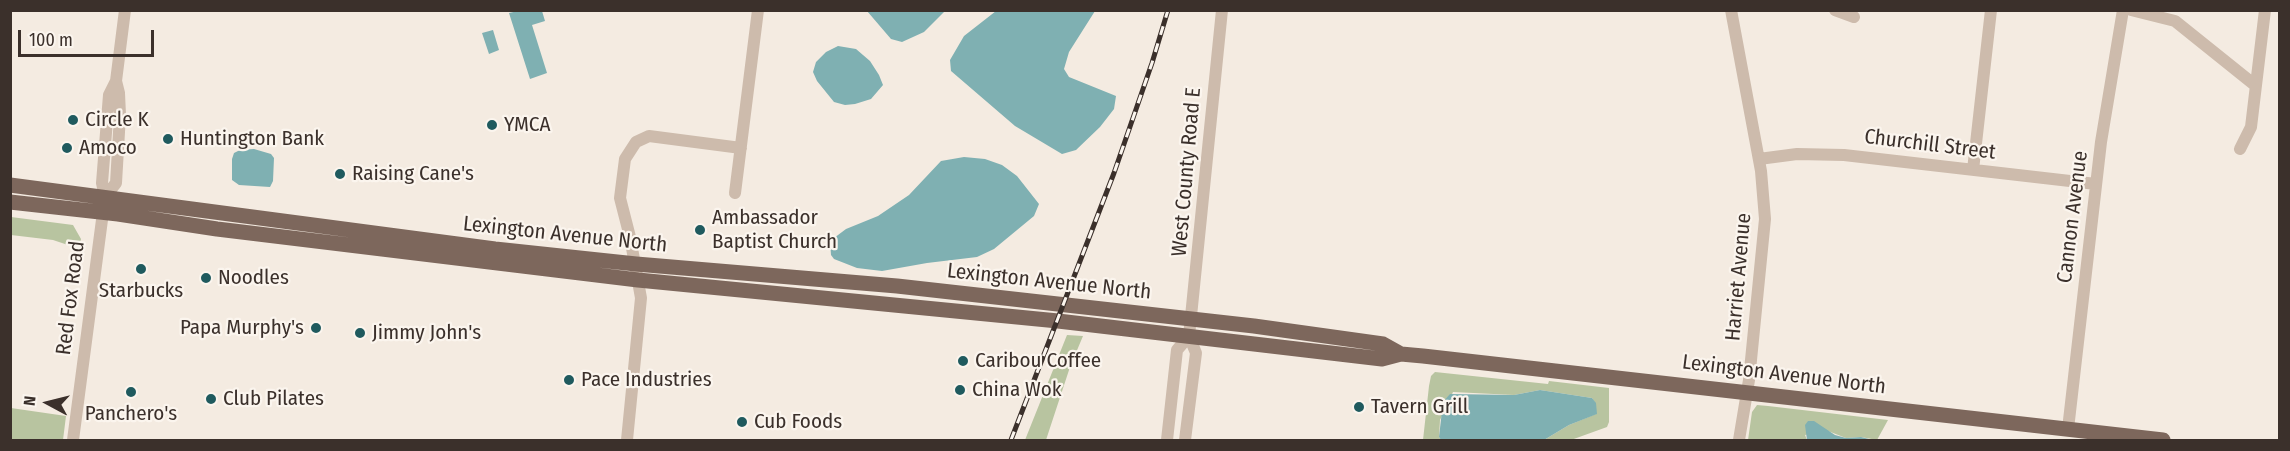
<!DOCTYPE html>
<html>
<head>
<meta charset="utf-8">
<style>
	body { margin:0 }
	#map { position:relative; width:2290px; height:451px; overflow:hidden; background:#f4ebe1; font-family:"Fira Sans Condensed",sans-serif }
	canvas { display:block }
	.frame { position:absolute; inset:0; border:12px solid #3b302b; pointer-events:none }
	.north { position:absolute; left:18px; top:373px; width:60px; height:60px; -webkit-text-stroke:4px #fbf5ee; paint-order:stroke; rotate:277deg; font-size:16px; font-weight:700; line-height:24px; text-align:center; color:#3b302b }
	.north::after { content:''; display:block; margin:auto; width:21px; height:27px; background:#3b302b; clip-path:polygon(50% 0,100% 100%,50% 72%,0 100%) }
	.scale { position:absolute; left:18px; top:30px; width:136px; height:27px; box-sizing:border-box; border:3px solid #3b302b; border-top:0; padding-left:8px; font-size:18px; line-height:21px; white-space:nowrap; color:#3b302b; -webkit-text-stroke:4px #fbf5ee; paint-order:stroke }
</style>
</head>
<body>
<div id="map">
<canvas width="2290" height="451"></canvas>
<div class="frame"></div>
<div class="north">N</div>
<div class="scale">100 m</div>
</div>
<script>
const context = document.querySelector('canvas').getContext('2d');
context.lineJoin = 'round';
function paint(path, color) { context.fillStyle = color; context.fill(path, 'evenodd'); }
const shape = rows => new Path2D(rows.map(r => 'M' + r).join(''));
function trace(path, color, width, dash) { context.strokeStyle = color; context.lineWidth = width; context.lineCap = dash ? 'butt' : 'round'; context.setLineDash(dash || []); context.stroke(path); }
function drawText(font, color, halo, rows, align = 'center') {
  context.font = font + ' "Fira Sans Condensed",sans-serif'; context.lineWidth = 4.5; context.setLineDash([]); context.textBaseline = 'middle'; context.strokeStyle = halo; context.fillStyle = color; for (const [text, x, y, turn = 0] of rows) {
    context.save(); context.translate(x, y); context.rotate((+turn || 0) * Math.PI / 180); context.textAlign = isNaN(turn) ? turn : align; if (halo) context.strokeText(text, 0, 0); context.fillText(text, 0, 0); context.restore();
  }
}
paint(shape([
	[11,217,73,225,81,239,80,244,71,246,53,240,11,235],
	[1067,335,1083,336,1070,367,1046,440,1025,440],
	[1435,372,1548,384,1549,381,1609,388,1609,422,1607,427,1571,440,1544,440,1569,425,1596,414,1595,403,1592,398,1540,390,1514,395,1453,392,1440,420,1439,437,1441,440,1423,440,1429,386,1431,376],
	[1757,405,1768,406,1888,420,1877,440,1861,437,1846,438,1828,431,1805,435,1807,440,1748,440,1752,412],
	[11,408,66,416,63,440,11,440]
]), '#b8c4a0');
paint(shape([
	[518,11,542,11,545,21,532,25,547,73,530,79,509,13],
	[867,11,945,11,924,32,902,42,891,39],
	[996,11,1095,11,1069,52,1064,69,1069,77,1116,96,1114,109,1100,127,1076,150,1062,154,1015,126,951,71,950,60,964,36],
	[493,30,499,50,489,54,482,33],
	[838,46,856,49,870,61,879,75,883,85,871,99,855,104,845,105,834,102,817,81,813,72,816,62,826,52],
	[254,149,271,154,274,158,273,181,270,187,239,185,232,180,232,159,234,153,240,150],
	[964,157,985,159,1002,165,1017,176,1039,204,1034,216,994,249,977,257,927,263,882,271,857,268,834,259,831,255,830,241,846,229,878,216,909,195,941,161],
	[1540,390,1592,398,1596,403,1597,414,1569,425,1544,440,1441,440,1439,437,1443,402,1450,394,1514,395],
	[1808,421,1814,421,1835,435,1846,438,1861,437,1873,440,1807,440,1805,425]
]), '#7fb0b2');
trace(shape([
	[1731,10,1761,171,1765,219,1749,380,1739,440],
	[1835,10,1854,17],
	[2131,10,2175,21,2256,86],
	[116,81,125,10],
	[2240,149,2251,127,2265,10],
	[1759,159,1797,154,1844,155,2096,184],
	[1973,170,1991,10],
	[735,193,758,10],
	[2068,429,2101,142,2123,10],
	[73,440,105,197,102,183,109,95,116,81,119,93,120,115,116,183,105,197],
	[627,440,641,298,630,237,620,198,625,159,636,142,649,136,741,148],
	[1167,440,1177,350,1189,336],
	[1185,440,1196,353,1189,336,1222,10]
]), '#cdbbac', 12);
trace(shape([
	[10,185,495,249,636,264,897,286,1254,326,1383,344,1401,354],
	[10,202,118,214,217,229,638,280,1058,321,1382,359,1401,354,1423,356,2163,440]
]), '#7d675c', 15);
const rail = shape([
	[1011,440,1114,173,1152,63,1168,10]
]);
trace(rail, '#3b302b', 5);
trace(rail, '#fbf5ee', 3, [9]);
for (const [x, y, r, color] of [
	[73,120,6,"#1f5a5e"],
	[492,125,6,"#1f5a5e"],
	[168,139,6,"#1f5a5e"],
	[67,148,6,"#1f5a5e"],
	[340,174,6,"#1f5a5e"],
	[700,230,6,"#1f5a5e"],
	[141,269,6,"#1f5a5e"],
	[206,278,6,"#1f5a5e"],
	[316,328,6,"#1f5a5e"],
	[360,333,6,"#1f5a5e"],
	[963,361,6,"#1f5a5e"],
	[569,380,6,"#1f5a5e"],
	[960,390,6,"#1f5a5e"],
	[131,392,6,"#1f5a5e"],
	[211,399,6,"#1f5a5e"],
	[1359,407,6,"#1f5a5e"],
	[742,422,6,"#1f5a5e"]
]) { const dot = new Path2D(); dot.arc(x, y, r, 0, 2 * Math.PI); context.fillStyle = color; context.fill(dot); trace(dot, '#fbf5ee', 2); }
drawText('21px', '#3b302b', '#fbf5ee', [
	["Circle K",85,120],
	["YMCA",504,125],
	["Huntington Bank",180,139],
	["Amoco",79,148],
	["Raising Cane's",352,174],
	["Ambassador",712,218],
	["Baptist Church",712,242],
	["Noodles",218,278],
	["Starbucks",141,291,"center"],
	["Papa Murphy's",304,328,"right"],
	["Jimmy John's",372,333],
	["Caribou Coffee",975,361],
	["Pace Industries",581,380],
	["China Wok",972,390],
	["Club Pilates",223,399],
	["Tavern Grill",1371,407],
	["Panchero's",131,414,"center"],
	["Cub Foods",754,422]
], 'left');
drawText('21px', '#3b302b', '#fbf5ee', [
	["Churchill Street",1930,145,7],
	["West County Road E",1187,172,-85],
	["Cannon Avenue",2073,217,-83],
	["Lexington Avenue North",565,235,6],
	["Harriet Avenue",1739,277,-85],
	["Lexington Avenue North",1049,282,6],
	["Red Fox Road",71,298,-83],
	["Lexington Avenue North",1784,375,7]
]);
</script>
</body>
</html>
